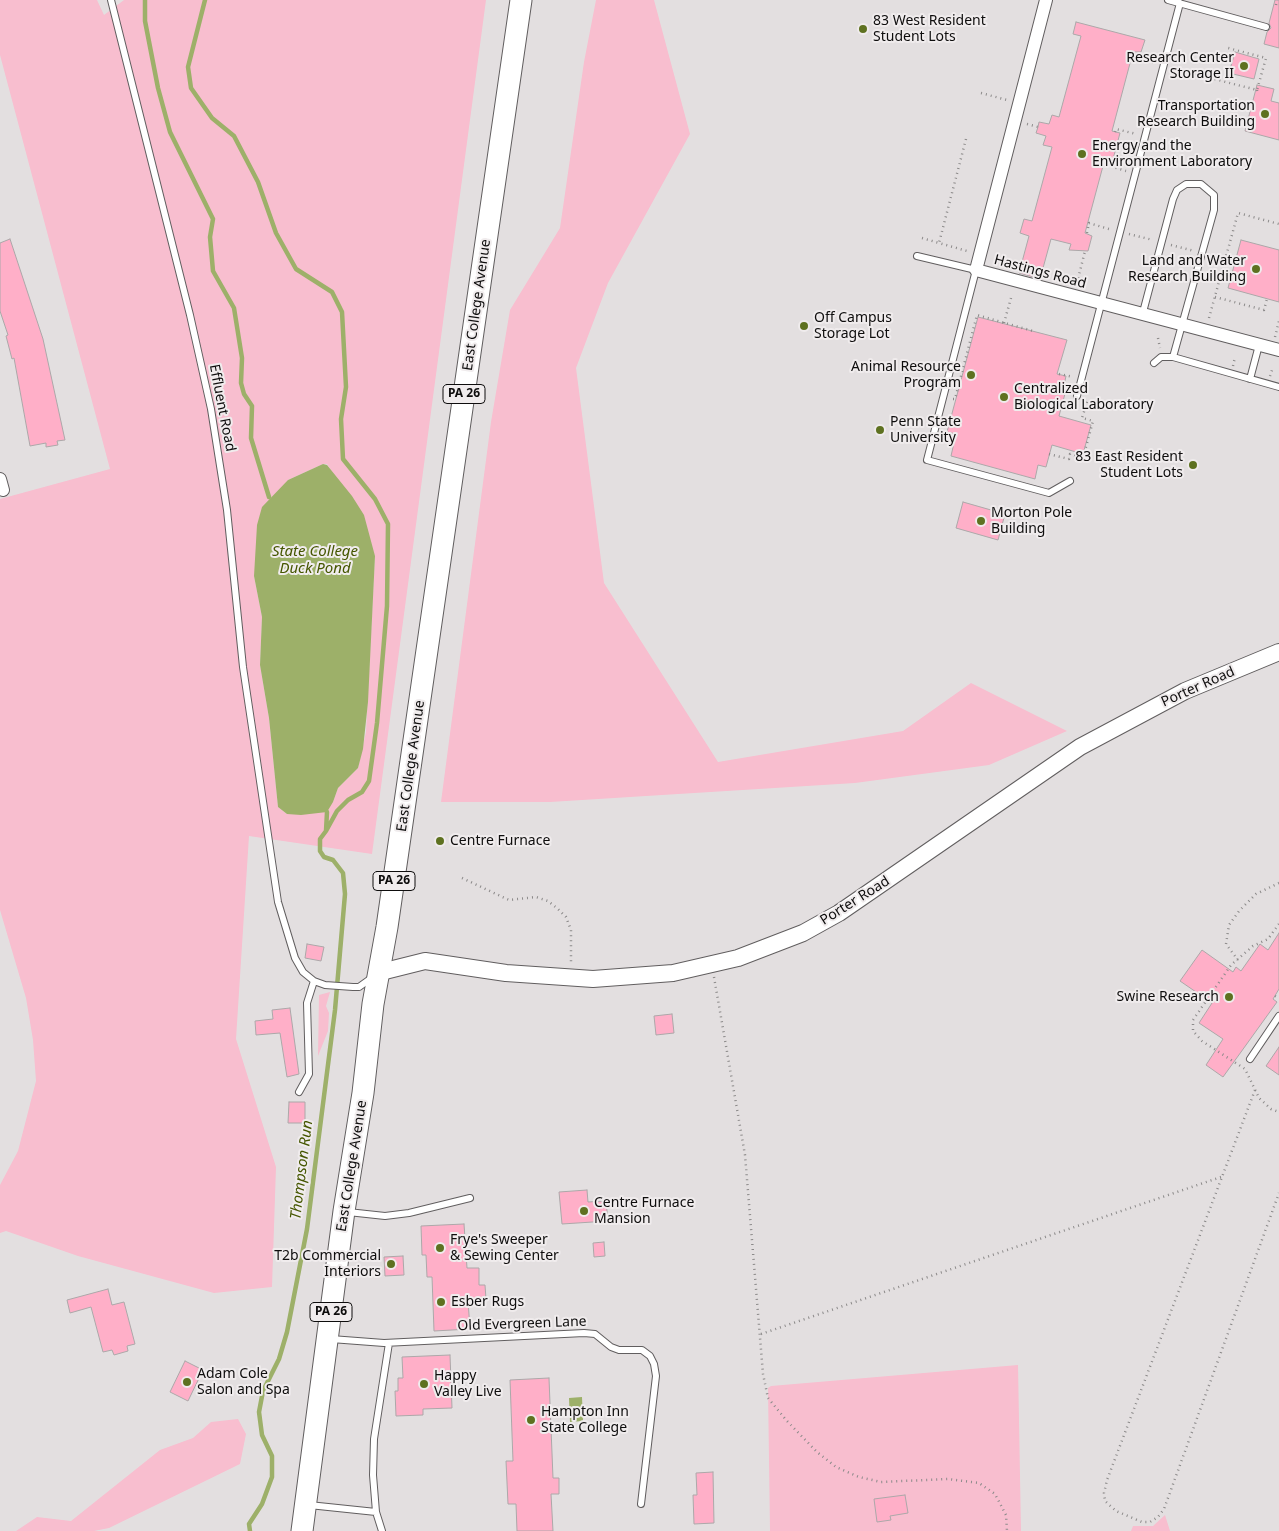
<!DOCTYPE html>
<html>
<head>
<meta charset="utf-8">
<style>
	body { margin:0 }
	canvas { display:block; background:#e3dfe0 }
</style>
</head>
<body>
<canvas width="1279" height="1531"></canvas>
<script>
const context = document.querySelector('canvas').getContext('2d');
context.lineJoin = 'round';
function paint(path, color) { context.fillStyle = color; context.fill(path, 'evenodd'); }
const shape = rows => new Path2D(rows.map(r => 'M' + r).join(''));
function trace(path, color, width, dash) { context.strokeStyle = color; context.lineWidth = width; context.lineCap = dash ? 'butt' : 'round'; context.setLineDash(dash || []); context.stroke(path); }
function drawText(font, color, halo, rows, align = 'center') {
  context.font = font + ' "Noto Sans",sans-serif'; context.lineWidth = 4; context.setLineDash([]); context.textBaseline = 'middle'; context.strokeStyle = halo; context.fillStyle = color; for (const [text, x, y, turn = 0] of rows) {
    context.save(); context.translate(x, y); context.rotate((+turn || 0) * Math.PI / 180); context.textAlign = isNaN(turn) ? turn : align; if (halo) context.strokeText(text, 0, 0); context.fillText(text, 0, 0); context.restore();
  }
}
paint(shape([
	[0,0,97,0,104,15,124,0,486,0,372,854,249,836,236,1039,276,1167,272,1287,214,1293,78,1256,6,1231,0,1233,0,1185,18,1151,36,1081,33,1040,26,998,0,910,0,499,110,469,0,55],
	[323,464,327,464,332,472,375,556,366,732,358,768,338,788,333,802,287,814,278,807,269,718,260,665,262,617,254,576,288,480],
	[596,0,654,0,690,134,608,283,576,368,604,583,718,762,903,731,971,683,1067,731,989,765,855,783,550,802,441,802,491,422,510,310,560,228,584,62],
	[330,992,326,1006,329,1013,328,1031,318,1056,319,995],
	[1018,1365,1021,1531,770,1531,768,1388,771,1386],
	[238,1419,246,1434,240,1464,109,1528,94,1531,16,1531,37,1517,71,1521,160,1450,193,1438,211,1422],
	[1165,1515,1170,1531,1131,1531,1133,1526,1153,1526]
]), '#f8becf');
paint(shape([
	[323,464,327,465,352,496,364,515,375,556,368,702,363,749,358,768,338,788,333,802,327,812,301,815,287,814,278,807,269,718,260,665,262,617,254,576,257,525,262,507,288,480],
	[582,1397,583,1421,570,1422,569,1398]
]), '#9db069');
trace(shape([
	[145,0,145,21,158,88,170,132,213,219,210,237,213,271,234,308,242,358,241,383,244,394,252,406,251,438,269,497],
	[205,0,188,67,191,88,212,118,234,136,258,182,276,233,296,269,332,292,342,312,346,387,341,419,343,459,375,499,388,524,387,606,377,723,369,781,362,792,348,800,337,811,326,831],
	[250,1531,249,1524,262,1504,272,1477,272,1456,262,1435,259,1412,263,1391,279,1359,287,1332,307,1229,335,1010,345,894,343,873,333,860,324,857,320,851,320,839,326,831,327,812]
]), '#9db069', 4.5);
const building = shape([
	[1275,0,1279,0,1279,48,1264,44,1267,32,1271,28,1269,23,1275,0],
	[1076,22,1145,40,1141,52,1133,52,1112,131,1120,133,1112,163,1107,162,1105,166,1103,166,1085,233,1092,236,1088,251,1069,250,1071,244,1051,239,1040,279,1019,273,1029,236,1020,233,1024,219,1032,221,1052,147,1043,145,1046,136,1036,133,1038,127,1039,122,1049,124,1052,115,1059,117,1081,36,1073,34,1076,22],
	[1235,52,1259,59,1254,79,1229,73,1235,52],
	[1257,85,1274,89,1271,101,1279,103,1279,140,1245,131,1257,85],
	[10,239,43,339,65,440,57,441,58,445,46,447,46,443,30,446,14,358,12,359,6,336,8,335,0,311,0,243,10,239],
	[1241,240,1279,250,1279,302,1228,288,1241,240],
	[978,317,1067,340,1057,374,1066,376,1063,390,1066,390,1059,416,1091,425,1083,454,1052,445,1046,467,1038,465,1035,479,951,456,956,434,947,432,978,317],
	[963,502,1005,514,998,540,956,528,963,502],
	[1279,933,1279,989,1273,999,1277,1002,1223,1077,1206,1065,1223,1039,1199,1023,1212,1003,1180,981,1202,950,1233,972,1236,967,1241,971,1260,944,1268,950,1279,933],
	[307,944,324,947,321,961,305,958,307,944],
	[290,1008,299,1074,287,1077,280,1033,256,1035,255,1021,273,1019,272,1010,290,1008],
	[672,1014,674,1033,656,1035,654,1016,672,1014],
	[1279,1047,1279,1075,1266,1066,1279,1047],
	[289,1102,305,1102,305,1123,288,1123,289,1102],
	[587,1190,588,1202,606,1201,608,1221,562,1224,559,1192,587,1190],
	[464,1224,467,1268,479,1268,479,1285,485,1285,486,1299,468,1300,470,1329,434,1331,432,1277,427,1277,426,1255,422,1255,421,1226,464,1224],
	[604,1242,605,1256,594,1257,593,1243,604,1242],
	[403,1256,404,1275,385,1276,384,1257,403,1256],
	[108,1289,112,1305,124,1302,135,1344,127,1346,128,1351,114,1355,112,1350,103,1352,91,1307,70,1313,67,1300,108,1289],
	[450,1355,452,1408,423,1409,423,1415,396,1416,395,1391,398,1391,398,1378,403,1378,402,1357,450,1355],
	[185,1361,203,1370,188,1401,170,1392,185,1361],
	[549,1378,553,1478,559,1478,559,1494,551,1494,553,1531,517,1531,516,1504,508,1504,506,1461,513,1461,510,1380,549,1378],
	[713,1472,714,1523,694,1524,693,1495,697,1495,696,1473,713,1472],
	[905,1495,908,1513,890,1516,891,1520,877,1522,874,1499,905,1495]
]);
paint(building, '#ffafc8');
trace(building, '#aca8a9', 1);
const service = shape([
	[111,0,190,315,211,409,227,510,243,667,278,902,295,958,303,972,314,981,325,985,353,987,359,987,373,977],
	[1168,0,1266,27],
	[917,256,976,270,927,460,1049,493,1070,481],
	[1142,316,1173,199,1177,190,1186,184,1201,184,1214,195,1214,210,1173,357],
	[1154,363,1161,357,1173,357,1279,387],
	[1250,379,1259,345],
	[1077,396,1180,3],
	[1250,1059,1279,1016],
	[299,1092,309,1074,307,1003,314,981],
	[348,1212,385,1216,409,1213,470,1198],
	[331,1339,384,1343,584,1333,595,1334,611,1347,619,1350,642,1350,650,1356,654,1364,656,1376,641,1504],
	[309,1505,376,1512,373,1475,374,1439,389,1343],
	[376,1512,382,1531]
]);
const minor = shape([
	[1046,0,976,270,1279,350],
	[0,479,3,490]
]);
const tertiary = shape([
	[381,972,425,961,506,973,593,979,673,973,738,958,803,933,839,913,1080,747,1185,691,1279,652]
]);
const primary = shape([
	[302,1531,344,1211,363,1093,373,1004,387,927,521,0]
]);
trace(service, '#615e5f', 8);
trace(minor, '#615e5f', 14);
trace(tertiary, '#615e5f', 18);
trace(primary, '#615e5f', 23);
trace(shape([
	[1276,5,1277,0],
	[1135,53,1133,58,1154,63],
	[1171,68,1257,90,1266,58,1228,48],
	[1257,90,1258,95],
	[981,93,1007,100],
	[1027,124,1038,127],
	[1115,132,1116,129,1136,134],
	[966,139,939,243,967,251],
	[1106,165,1126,171],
	[1087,233,1089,223,1112,230],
	[1129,234,1153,240],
	[922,238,939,243],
	[1171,245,1194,251],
	[1212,256,1225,259],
	[1077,283,1085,251],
	[1215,297,1264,310,1267,299],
	[1209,318,1238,213,1279,224],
	[1004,323,1011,298],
	[1275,337,1279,321],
	[1158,338,1160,348],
	[1233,366,1235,357],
	[1059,374,1073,377],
	[1270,376,1273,367],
	[953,399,955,399,977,315,1033,331],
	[1049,454,1069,459,1070,454,1083,458,1093,421,1082,418,1088,399],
	[462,878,509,900,536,897,548,901,558,909,566,917,571,930,571,964],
	[1279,924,1268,939,1253,946,1231,965,1193,1020,1193,1031,1202,1041,1245,1069,1259,1098,1271,1109,1279,1112],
	[1238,960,1226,944,1229,925,1239,911,1256,894,1279,883],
	[714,977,745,1155,763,1374,768,1398,787,1421,817,1452,836,1467,859,1477,881,1482,948,1479,979,1483,995,1494,1006,1515,1007,1531],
	[1275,996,1279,998],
	[1255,1090,1107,1480,1104,1493,1105,1501,1116,1511,1142,1522,1150,1522,1158,1517,1164,1509,1279,1193],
	[761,1334,1221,1177]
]), '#8c8a8a', 2.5, [1, 4]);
trace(service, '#fff', 6);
trace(minor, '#fff', 12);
trace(tertiary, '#fff', 16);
trace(primary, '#fff', 21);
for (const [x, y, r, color] of [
	[863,29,5,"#5e7120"],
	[1244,66,5,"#5e7120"],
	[1265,114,5,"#5e7120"],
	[1082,154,5,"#5e7120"],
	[1256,269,5,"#5e7120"],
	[804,326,5,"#5e7120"],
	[971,375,5,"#5e7120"],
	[1004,397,5,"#5e7120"],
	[880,430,5,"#5e7120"],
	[1193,465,5,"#5e7120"],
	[981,521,5,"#5e7120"],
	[440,841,5,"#5e7120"],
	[1229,997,5,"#5e7120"],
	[584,1211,5,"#5e7120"],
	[440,1248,5,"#5e7120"],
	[391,1264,5,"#5e7120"],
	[441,1302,5,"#5e7120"],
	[187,1382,5,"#5e7120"],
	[424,1384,5,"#5e7120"],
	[531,1420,5,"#5e7120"]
]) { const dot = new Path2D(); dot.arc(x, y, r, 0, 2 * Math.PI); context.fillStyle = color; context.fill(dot); trace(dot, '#f0eced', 2); }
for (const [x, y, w] of [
	[464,394,42],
	[394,881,42],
	[331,1312,42]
]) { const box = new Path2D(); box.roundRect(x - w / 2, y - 9.5, w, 19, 4); context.fillStyle = '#f0eced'; context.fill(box); trace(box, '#0e0d0d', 1); }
drawText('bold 12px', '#0e0d0d', null, [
	["PA 26",464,394],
	["PA 26",394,881],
	["PA 26",331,1312]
]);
drawText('14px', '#0e0d0d', '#f0eced', [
	["83 West Resident",873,21],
	["Student Lots",873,37],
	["Research Center",1234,58,"right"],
	["Storage II",1234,74,"right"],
	["Transportation",1255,106,"right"],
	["Research Building",1255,122,"right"],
	["Energy and the",1092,146],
	["Environment Laboratory",1092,162],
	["Land and Water",1246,261,"right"],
	["Research Building",1246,277,"right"],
	["Off Campus",814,318],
	["Storage Lot",814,334],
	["Animal Resource",961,367,"right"],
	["Program",961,383,"right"],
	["Centralized",1014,389],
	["Biological Laboratory",1014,405],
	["Penn State",890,422],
	["University",890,438],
	["83 East Resident",1183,457,"right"],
	["Student Lots",1183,473,"right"],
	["Morton Pole",991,513],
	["Building",991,529],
	["Centre Furnace",450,841],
	["Swine Research",1219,997,"right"],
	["Centre Furnace",594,1203],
	["Mansion",594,1219],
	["Frye's Sweeper",450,1240],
	["& Sewing Center",450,1256],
	["T2b Commercial",381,1256,"right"],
	["Interiors",381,1272,"right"],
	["Esber Rugs",451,1302],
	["Adam Cole",197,1374],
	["Salon and Spa",197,1390],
	["Happy",434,1376],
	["Valley Live",434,1392],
	["Hampton Inn",541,1412],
	["State College",541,1428]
], 'left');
drawText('14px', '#0e0d0d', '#f0eced', [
	["Hastings Road",1040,272,15],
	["East College Avenue",477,305,-82],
	["Effluent Road",222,408,79],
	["Porter Road",1198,687,-24],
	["East College Avenue",411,766,-82],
	["Porter Road",855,901,-32],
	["East College Avenue",352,1166,-81],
	["Old Evergreen Lane",522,1324,-2]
]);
drawText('italic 15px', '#455600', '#f0eced', [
	["State College",315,552],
	["Duck Pond",315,569],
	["Thompson Run",302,1170,-83]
]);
</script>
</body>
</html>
